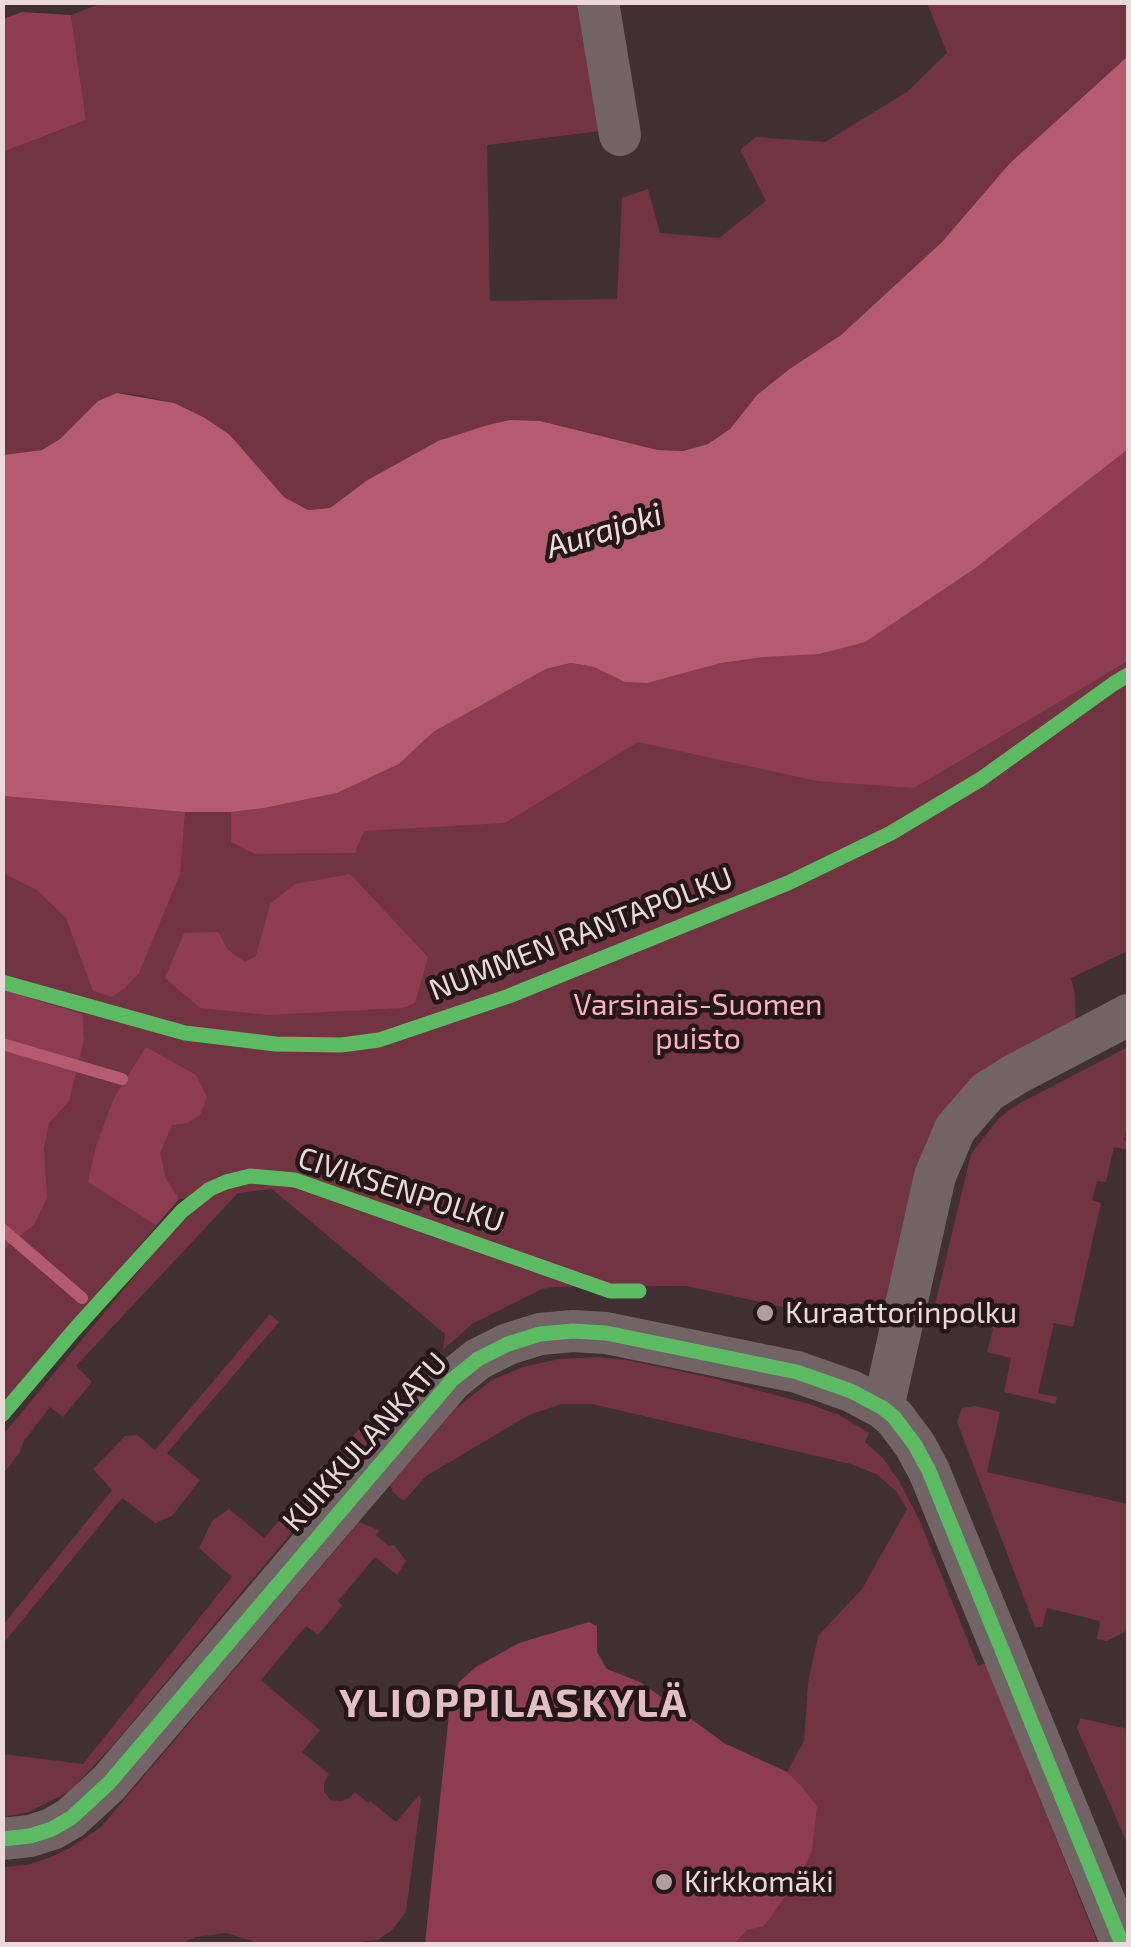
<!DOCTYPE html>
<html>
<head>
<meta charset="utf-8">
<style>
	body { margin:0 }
	#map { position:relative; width:1131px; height:1947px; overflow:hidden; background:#402f33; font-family:"Exo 2",sans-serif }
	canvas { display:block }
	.frame { position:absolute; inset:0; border:5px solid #ebd8db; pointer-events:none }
</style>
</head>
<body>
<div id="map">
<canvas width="1131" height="1947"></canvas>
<div class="frame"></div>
</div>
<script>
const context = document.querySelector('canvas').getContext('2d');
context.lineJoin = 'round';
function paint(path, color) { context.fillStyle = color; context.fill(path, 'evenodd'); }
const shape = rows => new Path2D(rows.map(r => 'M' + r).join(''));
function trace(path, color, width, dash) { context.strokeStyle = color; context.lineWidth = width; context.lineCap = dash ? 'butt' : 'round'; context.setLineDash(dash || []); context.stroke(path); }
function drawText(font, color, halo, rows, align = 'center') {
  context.font = font + ' "Exo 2",sans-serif'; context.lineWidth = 9; context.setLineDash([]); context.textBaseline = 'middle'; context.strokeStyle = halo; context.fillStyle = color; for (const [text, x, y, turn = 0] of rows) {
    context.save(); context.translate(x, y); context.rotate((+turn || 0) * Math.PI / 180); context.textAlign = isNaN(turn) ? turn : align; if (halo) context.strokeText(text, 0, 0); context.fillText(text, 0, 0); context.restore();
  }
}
paint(shape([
	[105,2,588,3,601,131,487,145,490,301,617,299,622,198,648,189,660,233,719,238,766,201,740,150,756,137,825,142,907,92,947,53,927,3,1128,3,1128,56,1010,163,942,242,841,335,788,370,757,395,730,429,708,444,683,451,658,450,540,421,366,481,330,508,308,510,284,497,230,435,174,403,138,395,117,393,98,401,60,439,42,450,3,455,3,152,86,120,71,15],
	[1128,449,1128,951,1071,978,1075,994,1076,1025,995,1065,884,1326,872,1326,686,1286,554,1287,542,1289,472,1324,443,1350,445,1334,272,1189,238,1193,76,1366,92,1382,63,1417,50,1407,24,1441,20,1452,3,1474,3,1435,167,1237,197,1208,214,1196,179,1199,3,1407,2,796,231,812,1124,453],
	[1128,1047,1128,1122,1124,1140,1128,1142,1128,1150,1114,1147,1106,1182,1097,1181,1092,1200,1101,1203,1073,1327,1054,1323,1038,1393,1057,1397,1055,1404,1004,1392,1011,1358,987,1352,993,1329,933,1313,971,1154,999,1118,1018,1104],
	[270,1314,279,1322,167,1453,200,1480,172,1516,155,1523,122,1498,3,1644,3,1625,112,1490,93,1469,125,1436,137,1435,155,1450],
	[597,1357,627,1360,716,1379,809,1404,839,1415,869,1433,865,1442,883,1458,899,1481,919,1519,978,1666,986,1663,1098,1944,734,1944,747,1930,817,1806,787,1772,804,1741,808,1683,818,1636,862,1589,907,1509,896,1491,876,1474,851,1464,592,1404,562,1404,529,1415,426,1476,404,1501,393,1492,390,1485,456,1408,492,1380,523,1367,559,1359],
	[388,1396,398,1399,399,1405,113,1745,70,1791,29,1812,3,1817,3,1754,83,1764,232,1577,199,1548,212,1521,229,1509,264,1538],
	[976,1406,1000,1412,987,1472,1128,1504,1128,1630,1107,1641,1097,1639,1100,1621,1047,1608,1042,1627,1035,1627,957,1422,962,1408],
	[359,1522,379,1530,376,1535,389,1546,394,1545,406,1561,397,1575,375,1557,338,1601,342,1606,318,1635,306,1626,261,1680,320,1730,302,1752,329,1774,324,1783,324,1791,330,1800,342,1801,349,1798,355,1792,368,1803,370,1801,396,1822,419,1795,421,1799,406,1912,392,1930,378,1940,349,1943,255,1942,226,1933,196,1937,180,1944,3,1944,3,1867,27,1865,48,1858,70,1848,101,1827],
	[1080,1718,1128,1729,1128,1845,1077,1728]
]), '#723343');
paint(shape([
	[22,12,71,15,86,120,3,152,3,19],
	[1128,449,1128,661,914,788,817,781,638,742,505,823,364,831,355,853,255,854,231,842,231,812,264,808,337,793,399,764,432,732,546,669,571,663,594,667,625,682,647,683,721,663,764,657],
	[2,796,185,812,180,874,139,973,126,987,112,997,93,991,66,918,37,890,3,873],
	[350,874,428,957,415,1003,402,1008,269,1015,200,1008,165,978,184,933,218,932,228,950,245,962,256,956,270,904,295,884],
	[3,990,82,1014,84,1040,69,1101,49,1123,44,1148,47,1198,34,1225,5,1248,2,1247],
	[146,1047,196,1075,207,1097,200,1115,187,1123,172,1125,160,1153,166,1179,179,1199,156,1225,88,1182,96,1146,114,1098],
	[589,1622,597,1626,597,1652,607,1669,642,1683,724,1743,787,1772,802,1787,817,1806,812,1850,800,1876,764,1926,747,1930,734,1944,425,1944,450,1704,459,1682,476,1667,519,1643]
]), '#8e3c52');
paint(shape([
	[1128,56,1128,449,974,569,865,642,819,654,764,657,721,663,647,683,625,682,594,667,571,663,546,669,433,732,399,764,337,793,264,808,231,812,185,812,3,796,3,455,42,450,60,439,98,401,117,393,174,403,205,418,230,435,284,497,308,510,330,508,366,481,438,441,488,425,510,420,540,421,658,450,683,451,708,444,730,429,757,395,788,370,841,335,942,242,1010,163]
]), '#b45b70');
trace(shape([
	[2,1044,122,1079],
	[2,1229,82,1298]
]), '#b45b70', 12);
trace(shape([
	[598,2,620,135],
	[883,1408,935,1176,955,1129,987,1092,1014,1075,1128,1015],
	[2,1839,30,1836,52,1829,71,1818,109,1783,452,1380,478,1359,508,1344,540,1334,573,1331,606,1333,797,1372,851,1391,883,1408,894,1417,915,1445,929,1471,1122,1944]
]), '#726366', 42);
trace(shape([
	[2,982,185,1033,276,1044,341,1045,379,1040,509,996,788,883,891,833,981,779,1113,684,1128,675],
	[2,1415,75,1329,182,1211,210,1189,226,1182,250,1176,295,1180,610,1291,639,1291],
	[2,1839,30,1836,52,1829,71,1818,109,1783,452,1380,478,1359,508,1344,540,1334,573,1331,606,1333,797,1372,851,1391,883,1408,894,1417,915,1445,929,1471,1122,1944]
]), '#5cba63', 15);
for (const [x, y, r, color] of [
	[765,1313,10,"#af9da0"],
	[664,1882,10,"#af9da0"]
]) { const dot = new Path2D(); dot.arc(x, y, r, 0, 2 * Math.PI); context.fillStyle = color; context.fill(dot); trace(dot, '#241619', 4); }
drawText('30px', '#ebd8db', '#241619', [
	["NUMMEN RANTAPOLKU",581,934,-21],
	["CIVIKSENPOLKU",401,1190,18],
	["KUIKKULANKATU",365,1442,-48]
]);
drawText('30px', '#ffb1c0', '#241619', [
	["Varsinais-Suomen",698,1005],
	["puisto",698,1039]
]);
drawText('30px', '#ebd8db', '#241619', [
	["Kuraattorinpolku",785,1313],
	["Kirkkomäki",684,1882]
], 'left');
drawText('italic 32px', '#f5dade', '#241619', [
	["Aurajoki",604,531,-17]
]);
context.letterSpacing = '2.5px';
drawText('bold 40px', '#e3bec4', '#241619', [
	["YLIOPPILASKYLÄ",514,1704]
]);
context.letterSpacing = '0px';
</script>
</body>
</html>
